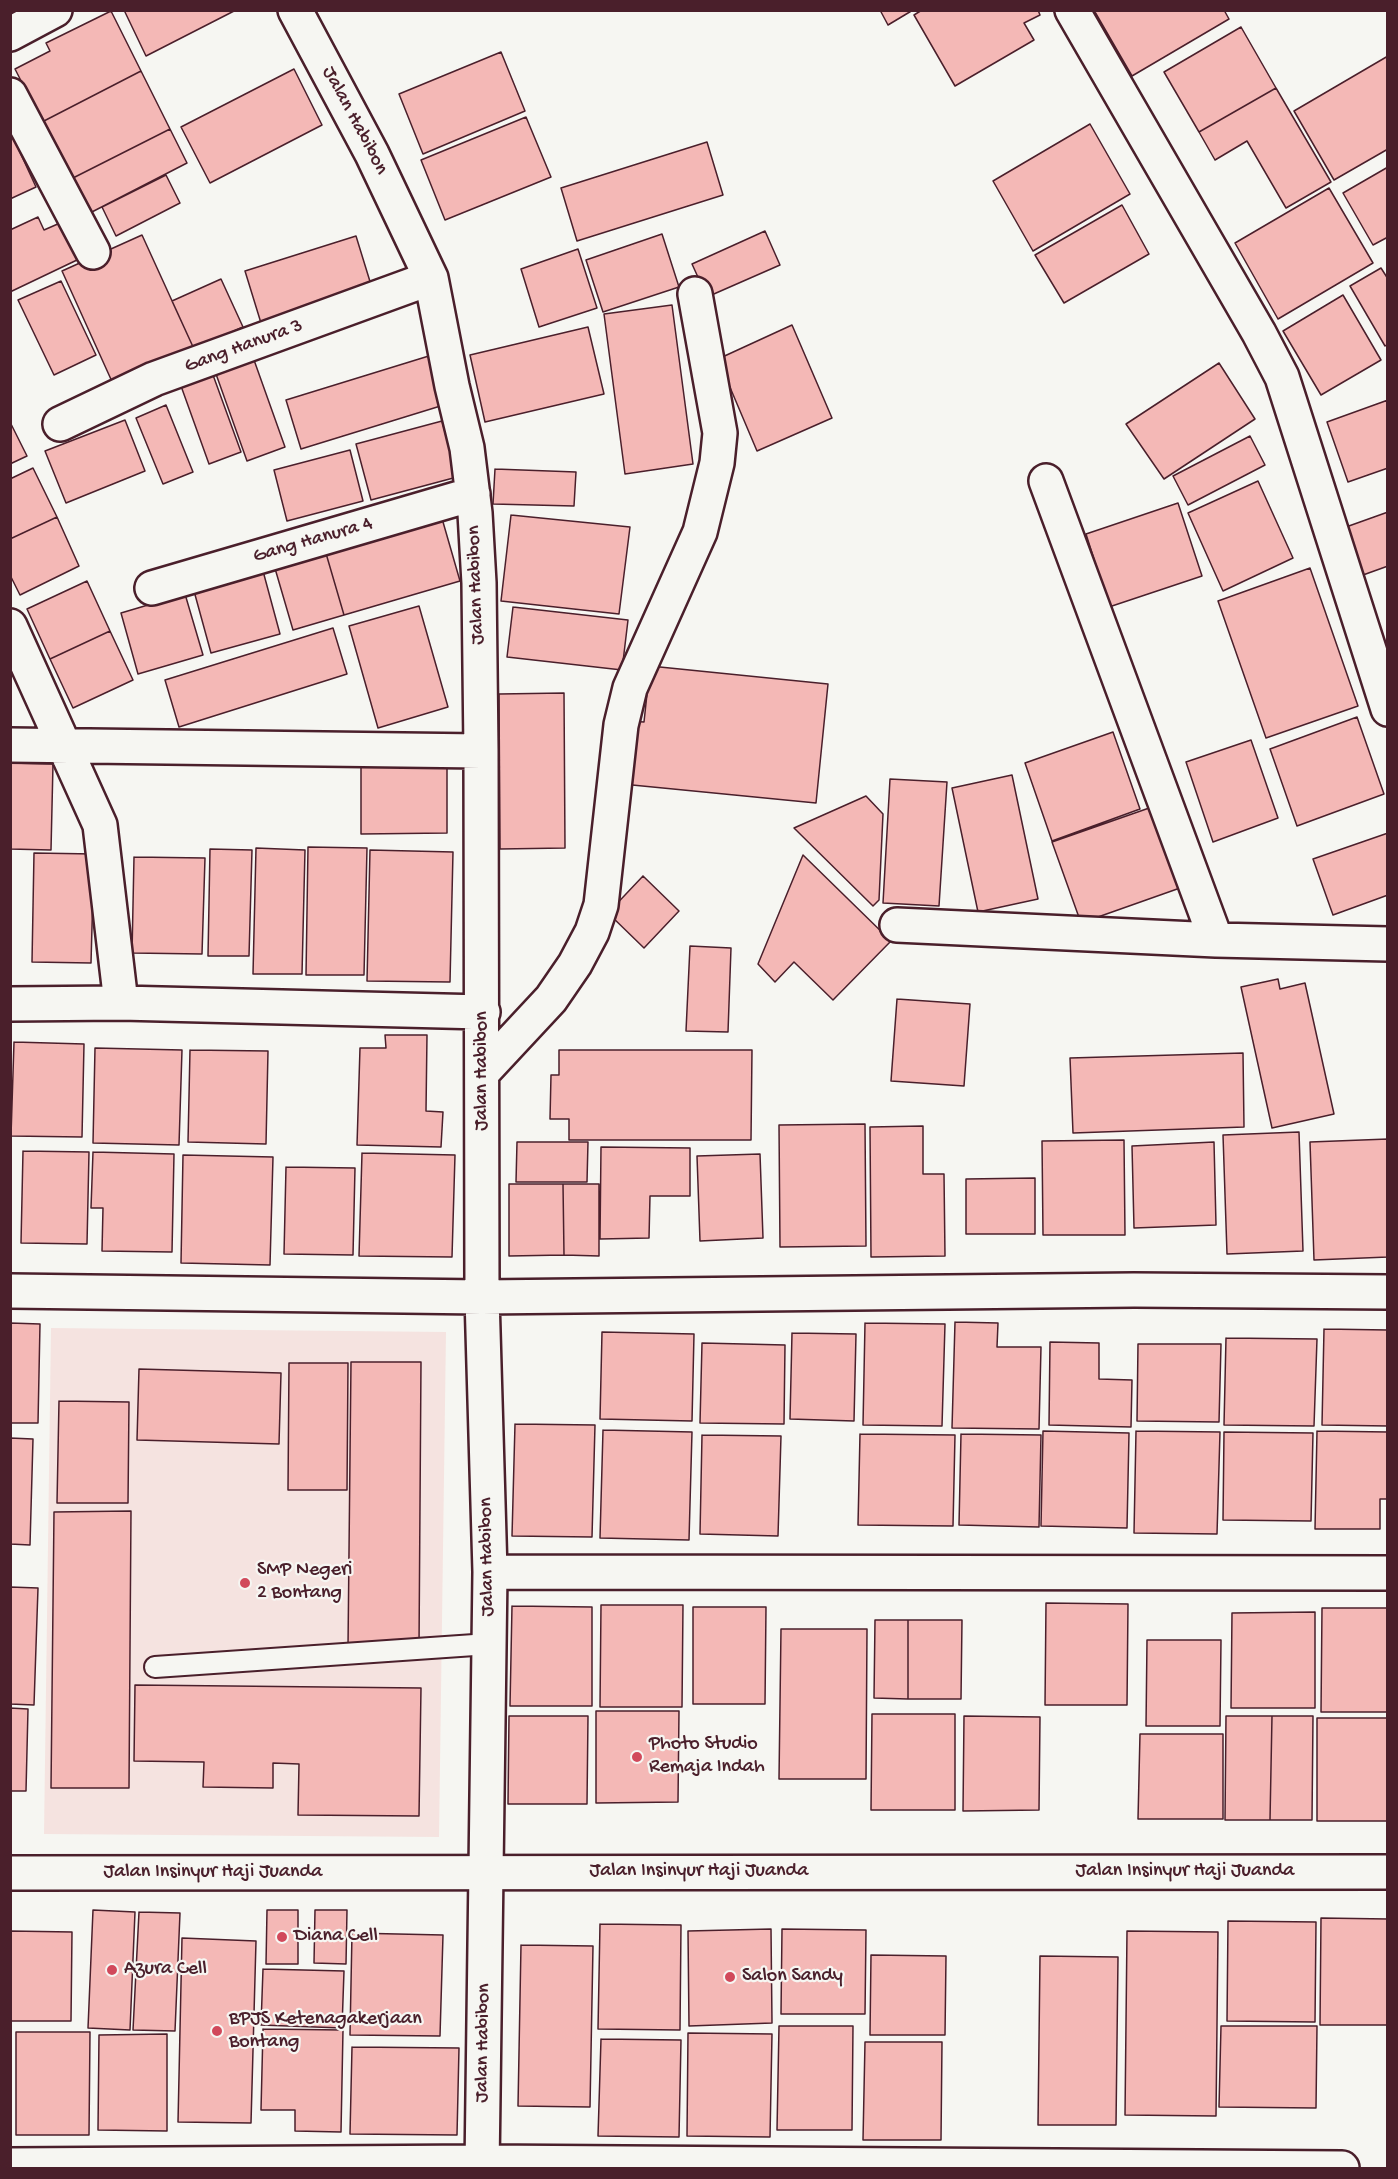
<!DOCTYPE html>
<html>
<head>
<meta charset="utf-8">
<style>
	body { margin:0 }
	#map { position:relative; width:1398px; height:2179px; overflow:hidden; background:#f6f6f2; font-family:"Gochi Hand",sans-serif }
	canvas { display:block }
	.frame { position:absolute; inset:0; border:12px solid #4a1f2b; pointer-events:none }
</style>
</head>
<body>
<div id="map">
<canvas width="1398" height="2179"></canvas>
<div class="frame"></div>
</div>
<script>
const context = document.querySelector('canvas').getContext('2d');
context.lineJoin = 'round';
function paint(path, color) { context.fillStyle = color; context.fill(path, 'evenodd'); }
const shape = rows => new Path2D(rows.map(r => 'M' + r).join(''));
function trace(path, color, width, dash) { context.strokeStyle = color; context.lineWidth = width; context.lineCap = dash ? 'butt' : 'round'; context.setLineDash(dash || []); context.stroke(path); }
function drawText(font, color, halo, rows, align = 'center') {
  context.font = font + ' "Gochi Hand",sans-serif'; context.lineWidth = 4.5; context.setLineDash([]); context.textBaseline = 'middle'; context.strokeStyle = halo; context.fillStyle = color; for (const [text, x, y, turn = 0] of rows) {
    context.save(); context.translate(x, y); context.rotate((+turn || 0) * Math.PI / 180); context.textAlign = isNaN(turn) ? turn : align; if (halo) context.strokeText(text, 0, 0); context.fillText(text, 0, 0); context.restore();
  }
}
paint(shape([
	[51,1328,446,1332,439,1837,44,1834]
]), '#f5e3e0');
const building = shape([
	[124,10,236,10,146,56,124,10],
	[880,10,913,10,888,25,880,10],
	[922,10,1038,10,1040,15,1024,23,1034,40,955,86,914,15,922,10],
	[1097,10,1224,10,1229,19,1132,76,1095,12,1097,10],
	[111,11,141,71,42,122,15,69,50,51,46,43,111,11],
	[1241,27,1276,88,1199,132,1164,72,1241,27],
	[501,52,525,111,423,154,399,94,501,52],
	[1388,56,1388,149,1334,180,1294,111,1388,56],
	[294,69,322,125,210,183,181,127,294,69],
	[141,71,170,129,71,179,42,122,141,71],
	[1276,88,1331,182,1286,208,1247,141,1215,160,1199,132,1276,88],
	[526,117,551,177,445,220,421,160,526,117],
	[1090,124,1130,194,1033,251,993,181,1090,124],
	[170,129,187,163,88,214,71,179,170,129],
	[13,137,36,187,10,199,10,138,13,137],
	[707,142,723,195,577,241,561,188,707,142],
	[1388,167,1388,237,1373,245,1343,193,1388,167],
	[166,175,180,203,116,236,102,207,166,175],
	[1329,188,1373,263,1278,319,1235,243,1329,188],
	[1122,205,1149,254,1064,303,1035,255,1122,205],
	[38,217,44,230,60,223,77,260,10,292,10,230,38,217],
	[765,231,780,265,707,297,692,264,765,231],
	[662,234,679,287,603,312,586,260,662,234],
	[142,235,194,349,114,386,62,271,142,235],
	[356,236,372,288,261,323,245,271,356,236],
	[578,249,597,308,539,327,521,269,578,249],
	[1381,268,1388,279,1388,344,1385,346,1350,286,1381,268],
	[221,279,243,327,194,349,172,301,221,279],
	[61,281,96,355,54,375,18,300,61,281],
	[1343,295,1381,360,1321,395,1283,331,1343,295],
	[672,305,693,464,625,474,604,314,672,305],
	[792,325,832,418,757,451,718,359,792,325],
	[588,327,604,394,485,422,470,355,588,327],
	[432,355,447,404,301,449,286,400,432,355],
	[254,360,285,447,247,461,216,374,254,360],
	[1219,363,1255,419,1164,479,1126,424,1219,363],
	[213,375,241,452,209,464,181,386,213,375],
	[1388,400,1388,468,1348,482,1327,422,1388,400],
	[166,405,193,472,163,484,136,418,166,405],
	[125,420,145,471,66,503,45,451,125,420],
	[442,421,457,477,371,500,356,444,442,421],
	[10,422,27,456,10,464,10,422],
	[1250,436,1265,465,1188,505,1173,476,1250,436],
	[350,450,363,501,287,521,274,470,350,450],
	[33,468,57,517,10,539,10,479,33,468],
	[495,469,576,472,574,506,493,504,495,469],
	[1258,481,1293,558,1223,591,1188,513,1258,481],
	[1178,503,1202,576,1109,607,1086,534,1178,503],
	[1388,512,1388,566,1363,575,1346,527,1388,512],
	[441,515,460,581,344,615,325,550,441,515],
	[511,515,630,527,619,614,501,601,511,515],
	[57,517,79,566,20,595,10,575,10,539,57,517],
	[325,550,344,615,293,630,274,565,325,550],
	[1310,568,1358,706,1266,738,1218,601,1310,568],
	[263,571,280,634,211,653,194,591,263,571],
	[87,581,110,631,50,659,27,609,87,581],
	[185,594,203,655,138,674,121,613,185,594],
	[419,606,448,707,378,728,349,626,419,606],
	[513,607,628,620,622,670,507,657,513,607],
	[333,628,347,674,179,727,165,680,333,628],
	[110,631,133,680,73,708,50,659,110,631],
	[650,666,828,684,816,803,622,784,628,721,644,722,650,666],
	[564,693,565,848,500,849,499,694,564,693],
	[1357,717,1384,794,1297,826,1270,749,1357,717],
	[1113,732,1140,809,1052,841,1025,763,1113,732],
	[1251,740,1278,818,1213,842,1186,762,1251,740],
	[10,763,53,764,51,850,10,849,10,763],
	[447,764,447,833,361,834,361,765,447,764],
	[1012,775,1038,899,978,912,952,788,1012,775],
	[890,779,947,782,939,906,883,903,890,779],
	[866,796,883,814,879,900,873,906,794,828,866,796],
	[1152,807,1180,888,1081,923,1052,842,1152,807],
	[1388,833,1388,895,1333,915,1313,859,1388,833],
	[308,847,367,848,364,975,306,975,308,847],
	[256,848,305,850,302,974,253,974,256,848],
	[210,849,252,850,249,956,208,956,210,849],
	[370,850,453,852,450,982,367,981,370,850],
	[34,853,94,854,91,963,32,962,34,853],
	[803,855,891,941,833,1000,794,962,775,982,758,964,803,855],
	[134,857,205,858,202,954,132,953,134,857],
	[643,876,679,911,644,948,608,913,643,876],
	[690,946,731,948,728,1032,686,1031,690,946],
	[1278,979,1280,989,1305,983,1334,1114,1272,1128,1241,987,1278,979],
	[897,999,970,1004,964,1086,891,1081,897,999],
	[385,1035,427,1035,426,1111,443,1112,441,1147,357,1145,360,1048,386,1048,385,1035],
	[14,1042,84,1044,82,1137,11,1136,14,1042],
	[95,1048,182,1050,179,1145,93,1143,95,1048],
	[190,1050,268,1051,266,1144,188,1142,190,1050],
	[559,1050,752,1050,751,1140,569,1140,569,1119,550,1119,551,1075,559,1075,559,1050],
	[1243,1053,1244,1127,1073,1133,1070,1058,1243,1053],
	[865,1124,866,1246,780,1247,779,1125,865,1124],
	[923,1126,923,1174,944,1174,945,1256,871,1257,870,1127,923,1126],
	[1299,1132,1303,1251,1227,1254,1223,1135,1299,1132],
	[1388,1139,1388,1257,1314,1260,1310,1142,1388,1139],
	[1124,1140,1125,1235,1043,1235,1042,1141,1124,1140],
	[517,1142,588,1142,587,1182,516,1182,517,1142],
	[1214,1142,1216,1225,1134,1228,1132,1146,1214,1142],
	[601,1147,690,1148,690,1196,650,1196,649,1238,600,1239,601,1147],
	[23,1151,89,1152,87,1244,21,1243,23,1151],
	[93,1152,174,1154,172,1252,102,1251,103,1208,91,1208,93,1152],
	[362,1153,455,1155,452,1257,359,1256,362,1153],
	[760,1154,763,1238,700,1241,697,1156,760,1154],
	[183,1155,273,1157,270,1265,181,1263,183,1155],
	[286,1167,355,1168,353,1255,284,1254,286,1167],
	[1035,1178,1035,1234,966,1234,966,1179,1035,1178],
	[509,1184,563,1184,564,1255,509,1256,509,1184],
	[563,1184,599,1184,599,1256,564,1255,563,1184],
	[955,1322,998,1323,997,1347,1041,1347,1039,1429,952,1428,955,1322],
	[10,1323,40,1324,38,1423,10,1423,10,1323],
	[865,1323,945,1324,942,1426,863,1425,865,1323],
	[1324,1329,1388,1330,1388,1426,1322,1425,1324,1329],
	[602,1332,694,1334,692,1421,600,1419,602,1332],
	[792,1333,856,1334,854,1421,790,1419,792,1333],
	[1226,1338,1317,1339,1314,1426,1224,1425,1226,1338],
	[1050,1342,1099,1343,1099,1379,1132,1380,1131,1427,1049,1425,1050,1342],
	[702,1343,785,1345,784,1424,700,1423,702,1343],
	[1138,1344,1221,1344,1219,1422,1137,1421,1138,1344],
	[351,1362,421,1362,419,1647,348,1647,351,1362],
	[289,1363,348,1363,347,1490,288,1490,289,1363],
	[139,1369,281,1373,279,1444,137,1440,139,1369],
	[59,1401,129,1402,128,1503,57,1503,59,1401],
	[515,1424,595,1425,592,1537,512,1536,515,1424],
	[603,1430,692,1432,689,1540,600,1538,603,1430],
	[1043,1431,1129,1433,1127,1528,1041,1526,1043,1431],
	[1136,1431,1220,1432,1217,1534,1134,1533,1136,1431],
	[1317,1431,1388,1432,1388,1499,1380,1499,1380,1529,1315,1529,1317,1431],
	[1224,1432,1313,1433,1311,1521,1223,1520,1224,1432],
	[860,1434,955,1435,953,1526,858,1525,860,1434],
	[961,1434,1041,1435,1039,1527,959,1525,961,1434],
	[702,1435,781,1436,778,1536,700,1534,702,1435],
	[10,1438,33,1439,30,1545,10,1544,10,1438],
	[131,1511,129,1788,51,1788,54,1512,131,1511],
	[10,1587,38,1588,34,1705,10,1704,10,1587],
	[1046,1603,1128,1604,1127,1705,1045,1705,1046,1603],
	[601,1605,683,1605,682,1707,600,1707,601,1605],
	[512,1606,592,1607,592,1706,510,1706,512,1606],
	[693,1607,766,1607,765,1704,693,1704,693,1607],
	[1322,1608,1388,1608,1388,1712,1321,1712,1322,1608],
	[1315,1612,1315,1708,1231,1708,1232,1613,1315,1612],
	[875,1620,908,1620,908,1699,874,1698,875,1620],
	[908,1620,962,1620,961,1699,908,1699,908,1620],
	[781,1629,867,1629,866,1779,779,1779,781,1629],
	[1147,1640,1221,1640,1220,1726,1146,1726,1147,1640],
	[135,1685,421,1688,419,1816,298,1815,299,1764,273,1763,273,1788,203,1787,204,1762,134,1761,135,1685],
	[10,1708,28,1709,26,1791,10,1791,10,1708],
	[596,1711,679,1711,678,1802,596,1803,596,1711],
	[872,1714,955,1714,955,1810,871,1810,872,1714],
	[509,1716,588,1716,587,1804,508,1804,509,1716],
	[964,1716,1040,1717,1039,1810,963,1811,964,1716],
	[1226,1716,1272,1716,1270,1820,1225,1820,1226,1716],
	[1272,1716,1313,1716,1312,1820,1270,1820,1272,1716],
	[1317,1718,1388,1718,1388,1821,1317,1821,1317,1718],
	[1140,1734,1223,1734,1223,1819,1138,1819,1140,1734],
	[93,1910,135,1912,130,2030,88,2028,93,1910],
	[267,1910,298,1910,298,1964,266,1964,267,1910],
	[315,1910,347,1910,346,1964,314,1963,315,1910],
	[139,1912,180,1913,175,2031,133,2030,139,1912],
	[1321,1918,1388,1919,1388,2025,1320,2025,1321,1918],
	[1228,1921,1316,1922,1315,2022,1227,2021,1228,1921],
	[600,1924,681,1925,680,2030,598,2029,600,1924],
	[771,1929,772,2023,689,2026,688,1931,771,1929],
	[782,1929,866,1930,865,2014,781,2014,782,1929],
	[10,1931,72,1932,71,2021,10,2021,10,1931],
	[1127,1931,1218,1932,1216,2116,1125,2115,1127,1931],
	[352,1933,443,1935,440,2036,350,2035,352,1933],
	[182,1938,256,1941,251,2123,178,2122,182,1938],
	[521,1945,593,1946,590,2107,518,2106,521,1945],
	[871,1955,946,1956,945,2035,870,2035,871,1955],
	[1040,1956,1118,1957,1116,2125,1038,2125,1040,1956],
	[263,1969,344,1971,342,2028,261,2025,263,1969],
	[779,2026,853,2026,852,2130,777,2130,779,2026],
	[1221,2026,1317,2026,1316,2108,1219,2107,1221,2026],
	[263,2029,343,2030,341,2132,295,2131,295,2110,261,2110,263,2029],
	[16,2032,90,2032,89,2135,16,2135,16,2032],
	[688,2033,772,2034,770,2137,687,2136,688,2033],
	[167,2034,167,2131,98,2130,99,2035,167,2034],
	[601,2039,681,2040,679,2137,598,2136,601,2039],
	[865,2042,942,2042,941,2140,863,2140,865,2042],
	[352,2047,459,2048,457,2135,350,2134,352,2047]
]);
paint(building, '#f4b8b6');
trace(building, '#4a1f2b', 1.5);
const service = shape([
	[155,1667,489,1644]
]);
const minor = shape([
	[295,10,372,154,431,278,452,386,467,448,475,513,479,583,481,751,482,1297,490,1572,482,2168],
	[1072,10,1259,333,1282,377,1388,709],
	[10,34,55,10],
	[10,95,93,252],
	[60,424,154,379,431,278],
	[1046,481,1216,940],
	[152,588,473,494],
	[10,626,100,825,121,1003],
	[10,745,481,751],
	[897,925,1216,940,1388,944],
	[10,1004,121,1003,483,1012],
	[483,1072,551,999,575,964,592,932,601,905,621,725,630,688,700,532,717,463,720,433,695,294],
	[10,1291,482,1297,1134,1290,1388,1292],
	[490,1572,1388,1573],
	[10,2165,482,2162,1342,2168]
]);
const tertiary = shape([
	[10,1873,1388,1872]
]);
trace(service, '#4a1f2b', 24);
trace(minor, '#4a1f2b', 38);
trace(tertiary, '#4a1f2b', 38);
trace(service, '#f6f6f2', 20);
trace(minor, '#f6f6f2', 33);
trace(tertiary, '#f6f6f2', 33);
for (const [x, y, r, color] of [
	[245,1583,6,"#d1495b"],
	[637,1757,6,"#d1495b"],
	[282,1937,6,"#d1495b"],
	[112,1970,6,"#d1495b"],
	[730,1977,6,"#d1495b"],
	[217,2031,6,"#d1495b"]
]) { const dot = new Path2D(); dot.arc(x, y, r, 0, 2 * Math.PI); context.fillStyle = color; context.fill(dot); trace(dot, '#f6f6f2', 2); }
drawText('20px', '#4a1f2b', '#f6f6f2', [
	["Jalan Habibon",354,121,62],
	["Gang Hanura 3",244,347,-20],
	["Gang Hanura 4",313,541,-16],
	["Jalan Habibon",477,585,-92],
	["Jalan Habibon",483,1071,-90],
	["Jalan Habibon",488,1557,-91],
	["Jalan Insinyur Haji Juanda",699,1872],
	["Jalan Insinyur Haji Juanda",1185,1872],
	["Jalan Insinyur Haji Juanda",213,1873],
	["Jalan Habibon",484,2043,-89]
]);
drawText('20px', '#4a1f2b', '#f6f6f2', [
	["SMP Negeri",257,1571],
	["2 Bontang",257,1594],
	["Photo Studio",649,1745],
	["Remaja Indah",649,1768],
	["Diana Cell",294,1937],
	["Azura Cell",124,1970],
	["Salon Sandy",742,1977],
	["BPJS Ketenagakerjaan",229,2020],
	["Bontang",229,2043]
], 'left');
</script>
</body>
</html>
